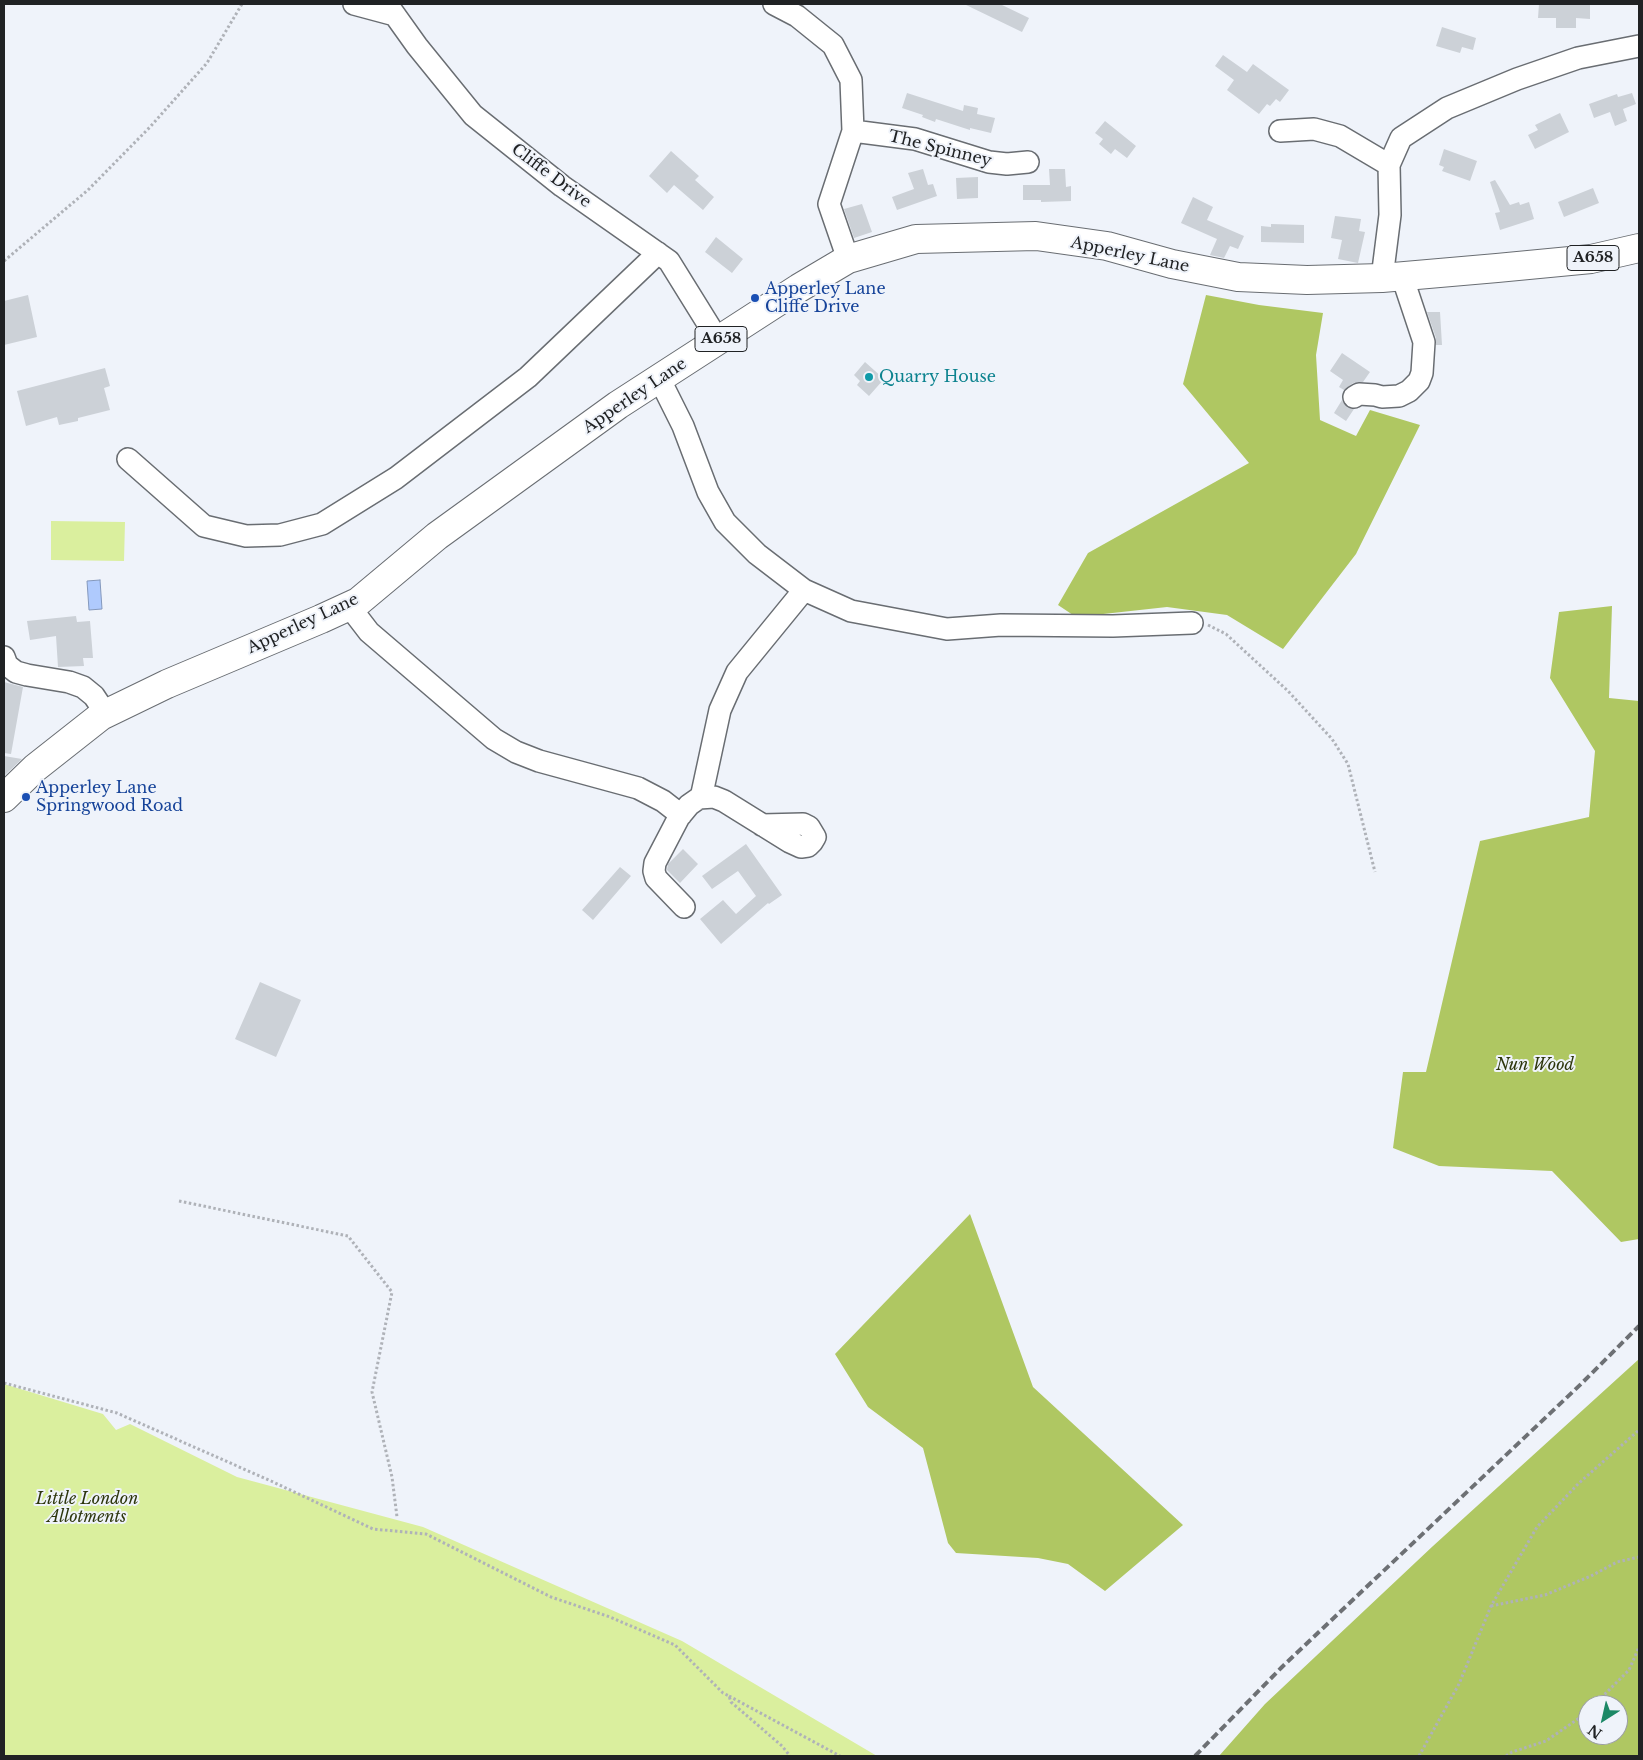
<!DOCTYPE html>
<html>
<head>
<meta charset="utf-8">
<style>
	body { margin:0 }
	#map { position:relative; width:1643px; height:1760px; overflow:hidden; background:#eff3fa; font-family:"Libre Baskerville",serif }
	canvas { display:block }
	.frame { position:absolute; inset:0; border:5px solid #202224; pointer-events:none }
	.north { position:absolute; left:1578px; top:1695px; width:50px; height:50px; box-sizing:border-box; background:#eff3fa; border:1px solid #9c9fa4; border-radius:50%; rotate:215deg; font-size:14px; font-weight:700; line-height:20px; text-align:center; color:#202224 }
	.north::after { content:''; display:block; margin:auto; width:18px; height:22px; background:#1c8866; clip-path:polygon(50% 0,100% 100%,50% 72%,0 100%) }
</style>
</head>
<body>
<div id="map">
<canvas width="1643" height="1760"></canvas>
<div class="frame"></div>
<div class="north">N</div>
</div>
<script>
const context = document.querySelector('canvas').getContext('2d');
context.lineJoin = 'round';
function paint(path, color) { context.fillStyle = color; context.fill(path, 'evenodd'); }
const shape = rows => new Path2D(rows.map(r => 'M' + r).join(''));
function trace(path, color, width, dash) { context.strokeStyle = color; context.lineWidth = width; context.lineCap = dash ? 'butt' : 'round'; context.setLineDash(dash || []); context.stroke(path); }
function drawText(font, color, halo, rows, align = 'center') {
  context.font = font + ' "Libre Baskerville",serif'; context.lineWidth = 4; context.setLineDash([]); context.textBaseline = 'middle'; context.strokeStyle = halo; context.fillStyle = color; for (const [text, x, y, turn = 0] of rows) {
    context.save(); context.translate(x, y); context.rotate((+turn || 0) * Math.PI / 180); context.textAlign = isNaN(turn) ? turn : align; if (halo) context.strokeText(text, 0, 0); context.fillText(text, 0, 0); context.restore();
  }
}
paint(shape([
	[51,521,125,522,124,561,51,560],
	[4,1384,103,1414,116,1430,130,1424,237,1477,423,1527,682,1641,877,1756,4,1756]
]), '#daef9e');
paint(shape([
	[1206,295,1259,305,1323,313,1316,355,1320,420,1356,436,1370,410,1420,425,1356,554,1283,649,1227,615,1167,607,1076,617,1058,605,1088,553,1249,463,1183,384],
	[1612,606,1609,698,1639,701,1639,1239,1621,1242,1552,1171,1439,1166,1393,1148,1403,1072,1426,1072,1480,841,1589,817,1595,751,1550,678,1559,612],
	[970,1214,1033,1387,1183,1525,1105,1591,1068,1564,1038,1558,956,1553,948,1543,923,1448,868,1407,835,1354],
	[1639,1359,1639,1756,1219,1756,1265,1704,1433,1546],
	[1588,1705,1618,1705,1618,1735,1588,1735]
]), '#afc762');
const water = shape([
	[100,580,102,609,89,610,87,581,100,580]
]);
paint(water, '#afcafd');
trace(water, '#8498bc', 1);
paint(shape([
	[964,4,1000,4,1029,18,1022,32],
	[1539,4,1590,4,1590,19,1576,18,1576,28,1556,28,1556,18,1538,18],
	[1442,27,1476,38,1473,50,1462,47,1460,53,1436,46],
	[1223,55,1247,72,1253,64,1289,90,1280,102,1276,99,1270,106,1267,104,1259,114,1227,90,1234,80,1215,66],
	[907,93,963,111,964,105,978,108,977,114,995,118,991,133,970,128,970,130,936,119,935,122,922,117,923,115,902,108],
	[1632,93,1636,104,1623,109,1627,121,1615,126,1610,112,1594,118,1589,104,1617,94,1618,97],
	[1560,113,1569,132,1535,149,1528,135,1538,130,1535,125],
	[1105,121,1136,146,1127,158,1115,149,1111,154,1099,144,1103,139,1095,133],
	[1444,149,1477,161,1470,181,1442,171,1444,167,1439,165],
	[671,151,699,176,695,180,714,197,703,210,674,185,667,193,649,176],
	[923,169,928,185,933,184,937,196,897,210,892,197,914,189,908,173],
	[1049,169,1065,169,1066,187,1071,186,1071,201,1041,202,1041,200,1023,200,1023,185,1050,185],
	[978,177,978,198,957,199,956,178],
	[1495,180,1510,205,1519,202,1520,205,1529,202,1534,219,1500,230,1495,213,1500,212,1490,182],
	[1593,188,1599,203,1564,217,1558,202],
	[1193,197,1213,207,1207,220,1244,236,1238,249,1230,246,1224,258,1210,255,1217,239,1181,223],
	[862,204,872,232,854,238,844,209],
	[1335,216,1361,219,1359,231,1365,232,1358,263,1338,259,1342,240,1331,238],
	[1271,224,1304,225,1304,243,1261,242,1261,226,1271,227],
	[716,237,743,259,732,273,705,252],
	[28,295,37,337,4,345,4,301],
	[1427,312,1440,312,1442,345,1436,345,1436,338],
	[1342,353,1370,372,1363,382,1353,383,1344,390,1339,387,1343,380,1330,371],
	[865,362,884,379,869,396,857,385,860,381,854,375],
	[105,368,110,386,104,388,110,410,78,418,78,421,59,425,57,417,26,426,17,391],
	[1342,400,1348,408,1354,409,1346,421,1334,413],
	[76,616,77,622,90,621,93,658,83,658,84,666,58,667,56,636,30,640,27,621],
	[4,682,23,687,11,754,4,753],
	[4,756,22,759,4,776],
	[746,844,782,895,769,904,768,903,721,944,700,919,723,900,736,914,756,896,738,871,712,889,702,876],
	[683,849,698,864,680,883,667,870,668,864],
	[620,867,631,876,593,920,582,910],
	[260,982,301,1000,276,1057,235,1039]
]), '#ccd1d7');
const minor = shape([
	[354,4,395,15],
	[387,4,417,46,473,115,562,186,669,261,718,340],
	[774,4,797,16,833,45,851,80,853,131,829,204,848,259],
	[853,131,915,139,989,162,1007,164,1028,162],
	[1280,131,1314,129,1340,136,1389,165],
	[1382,278,1390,215,1389,165,1401,138,1447,108,1517,79,1578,58,1639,46],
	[659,378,683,426,708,492,725,522,757,554,804,590,851,611,947,629,1001,625,1113,626,1192,623],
	[1354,397,1359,394,1375,395,1382,397,1399,396,1409,391,1419,381,1422,373,1424,342,1402,276],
	[128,459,204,526,246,536,280,535,322,524,396,478,528,377,658,253],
	[349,606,369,632,494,739,516,752,539,761,638,788,663,801,681,815],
	[4,657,7,665,16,672,27,675,69,682,83,687,94,696,106,714],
	[701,798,720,710,737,672,804,590],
	[684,907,656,878,654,871,655,863,679,817,689,805,699,798,714,797,724,801,790,842,801,847,808,846,812,842,815,837,809,827,803,824,762,825]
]);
const highway = shape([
	[4,798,35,768,101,716,167,684,321,619,358,602,437,536,618,405,799,288,848,259,916,239,1036,236,1107,246,1172,264,1238,277,1307,280,1382,278,1497,268,1591,259,1639,248]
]);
trace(minor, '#696d72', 24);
trace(highway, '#696d72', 30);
trace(shape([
	[4,261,88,190,150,127,207,63,242,4],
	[1208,625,1226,634,1288,691,1332,739,1348,764,1375,872],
	[179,1201,348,1236,392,1292,372,1392,392,1477,397,1517],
	[4,1383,117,1413,271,1481,373,1529,426,1534,551,1597,610,1617,675,1645,723,1693,729,1696,731,1702,782,1746,790,1756],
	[1491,1606,1545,1595,1591,1576,1617,1562,1639,1557],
	[729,1696,840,1756],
	[1594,1705,1629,1670,1639,1647],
	[1419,1756,1459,1684,1491,1606,1537,1527,1579,1483,1639,1430],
	[1506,1756,1512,1752,1546,1741,1588,1712]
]), '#afb2b8', 3, [2.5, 2.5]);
trace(minor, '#fff', 21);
trace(highway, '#fff', 28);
trace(shape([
	[1195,1756,1282,1667,1581,1384,1639,1326]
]), '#6d7074', 4, [8, 4]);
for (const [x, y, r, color] of [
	[755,298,5,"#1a4fb4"],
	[869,377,5,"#0f9aa8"],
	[26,797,5,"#1a4fb4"]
]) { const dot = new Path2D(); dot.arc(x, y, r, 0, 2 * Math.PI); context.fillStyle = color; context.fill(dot); trace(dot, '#eff3fa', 2); }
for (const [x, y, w] of [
	[1593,258,52],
	[721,339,52]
]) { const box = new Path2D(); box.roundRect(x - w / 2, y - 12.5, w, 25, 4); context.fillStyle = '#eff3fa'; context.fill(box); trace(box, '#202224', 1); }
drawText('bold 15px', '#202224', null, [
	["A658",1593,258],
	["A658",721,339]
]);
drawText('16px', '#202224', '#eff3fa', [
	["The Spinney",940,149,14],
	["Cliffe Drive",551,176,37],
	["Apperley Lane",1130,255,12],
	["Apperley Lane",635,396,-34],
	["Apperley Lane",303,624,-25]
]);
drawText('16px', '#164399', '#eff3fa', [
	["Apperley Lane",765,289],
	["Cliffe Drive",765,307],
	["Apperley Lane",36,788],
	["Springwood Road",36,806]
], 'left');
drawText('16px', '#0d838f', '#eff3fa', [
	["Quarry House",879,377]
], 'left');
drawText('italic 16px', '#2d360c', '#eff3fa', [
	["Nun Wood",1535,1065],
	["Little London",87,1499],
	["Allotments",87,1517]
]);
</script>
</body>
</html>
